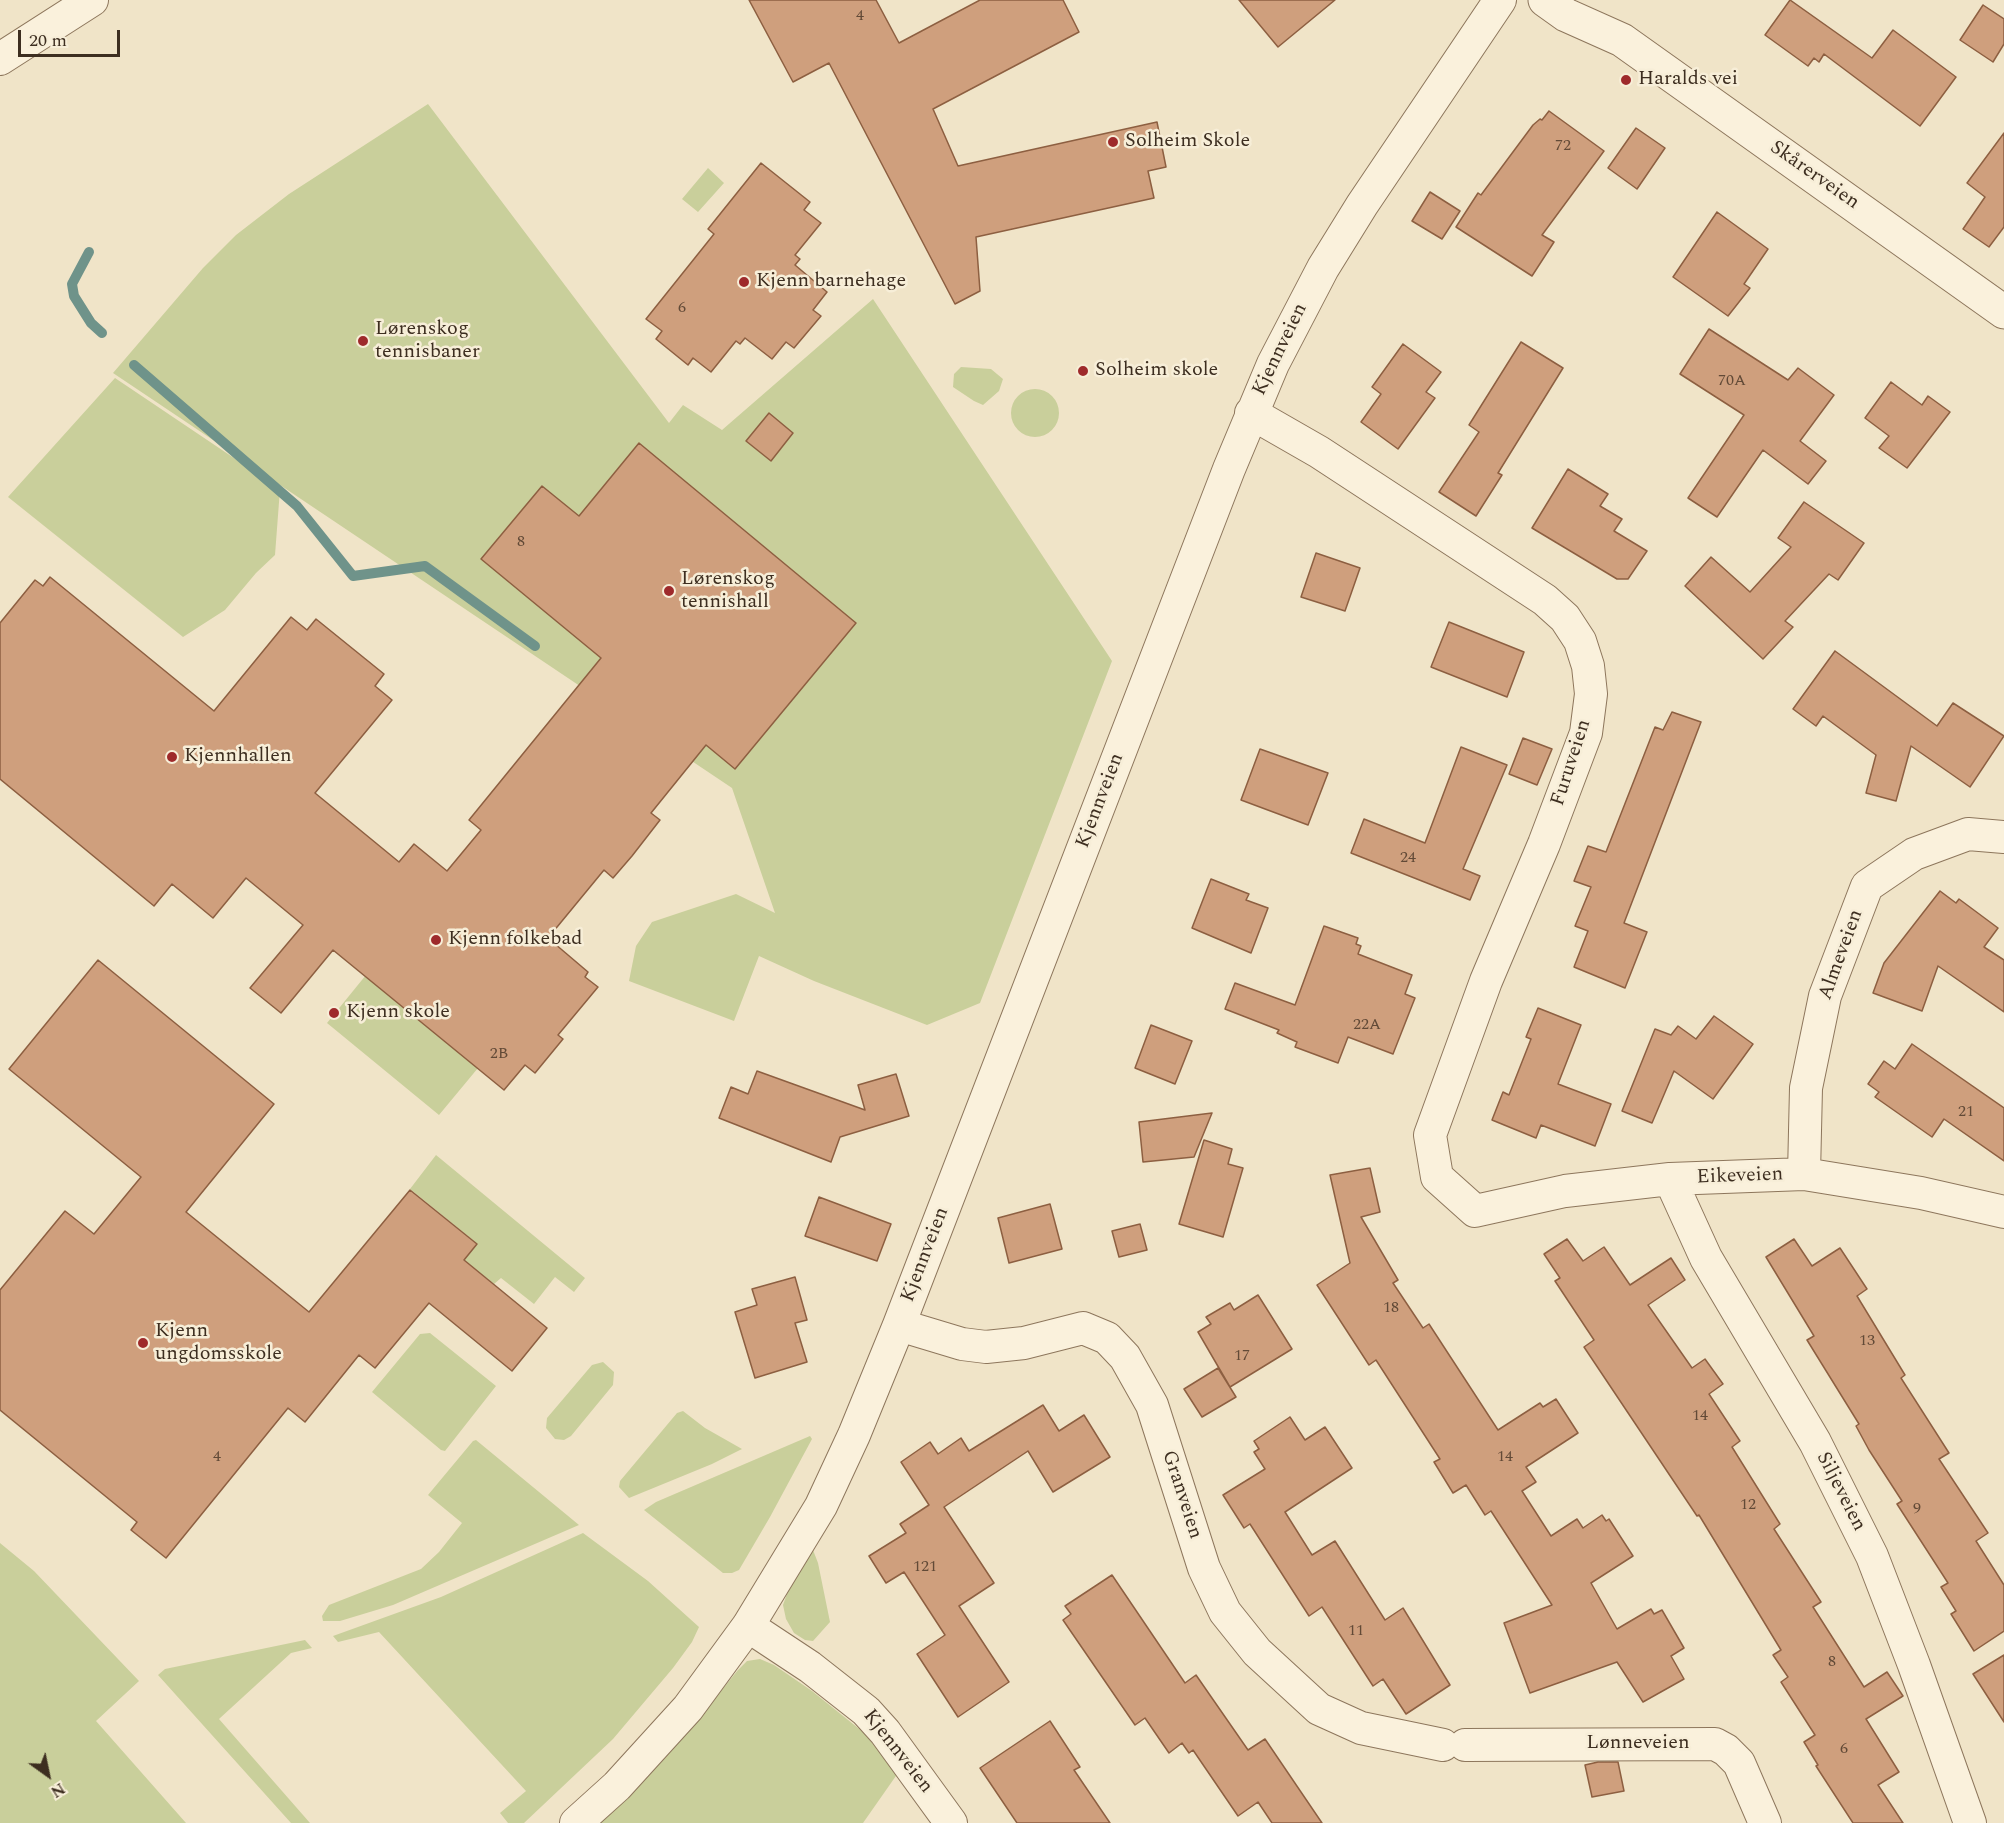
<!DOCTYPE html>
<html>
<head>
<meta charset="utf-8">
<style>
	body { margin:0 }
	#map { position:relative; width:2004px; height:1823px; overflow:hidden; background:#f0e4c8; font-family:Spectral,serif }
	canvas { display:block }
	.north { position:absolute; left:18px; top:1745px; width:60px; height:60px; -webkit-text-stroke:4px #f7eed8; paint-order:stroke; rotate:147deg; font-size:16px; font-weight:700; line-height:24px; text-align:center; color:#3d2e20 }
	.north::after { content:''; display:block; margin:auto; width:21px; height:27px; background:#3d2e20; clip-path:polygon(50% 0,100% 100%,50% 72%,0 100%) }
	.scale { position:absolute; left:18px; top:30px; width:102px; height:27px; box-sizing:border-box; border:3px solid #3d2e20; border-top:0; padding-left:8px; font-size:18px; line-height:21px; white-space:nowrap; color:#3d2e20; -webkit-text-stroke:4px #f7eed8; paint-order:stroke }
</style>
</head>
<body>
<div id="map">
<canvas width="2004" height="1823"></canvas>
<div class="north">N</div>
<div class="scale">20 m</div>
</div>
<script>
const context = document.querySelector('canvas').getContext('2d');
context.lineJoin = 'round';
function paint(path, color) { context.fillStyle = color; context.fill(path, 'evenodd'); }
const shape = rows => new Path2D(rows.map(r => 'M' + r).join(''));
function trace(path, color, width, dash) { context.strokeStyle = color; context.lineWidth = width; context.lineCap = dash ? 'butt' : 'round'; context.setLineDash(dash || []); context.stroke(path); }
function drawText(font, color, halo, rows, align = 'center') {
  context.font = font + ' Spectral,serif'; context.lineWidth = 5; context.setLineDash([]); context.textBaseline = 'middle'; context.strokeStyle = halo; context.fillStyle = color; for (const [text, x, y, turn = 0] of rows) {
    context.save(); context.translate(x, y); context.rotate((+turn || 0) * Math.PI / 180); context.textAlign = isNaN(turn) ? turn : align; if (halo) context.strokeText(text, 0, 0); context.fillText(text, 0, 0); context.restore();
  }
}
paint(shape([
	[428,104,669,423,683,405,722,430,873,299,1112,661,980,1003,927,1025,814,981,759,956,734,1021,629,981,636,946,652,922,736,894,775,913,732,788,113,373,203,268,236,235,289,194],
	[708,168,724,183,698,212,682,199],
	[961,367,991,369,1003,379,999,391,983,405,974,401,953,387,954,374],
	[115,378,280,489,275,555,256,573,225,610,183,637,8,497],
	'1011 413a24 24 0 1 1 48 0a24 24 0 1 1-48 0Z',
	[366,975,478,1068,439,1115,327,1023],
	[436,1155,585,1278,574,1292,555,1277,534,1304,501,1278,494,1284,461,1258,474,1241,410,1189],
	[430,1333,496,1386,445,1451,441,1450,372,1392,420,1334],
	[603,1362,614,1372,613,1385,571,1436,564,1440,555,1439,546,1428,547,1418,592,1365],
	[683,1411,705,1428,742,1449,712,1464,629,1498,619,1487,620,1481,677,1413],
	[810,1436,812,1439,770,1517,739,1570,732,1573,723,1573,644,1510,656,1502],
	[476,1440,579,1525,393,1605,340,1621,323,1621,322,1616,329,1605,421,1569,439,1552,462,1523,428,1495,473,1441],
	[583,1533,648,1581,699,1627,692,1642,673,1668,613,1739,524,1823,508,1823,500,1813,526,1791,379,1632,338,1642,333,1636,441,1597],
	[0,1543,34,1571,139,1681,96,1721,186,1823,0,1823],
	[813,1550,818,1563,830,1622,813,1641,805,1640,794,1633,786,1619,783,1605,788,1591],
	[305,1640,312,1648,291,1653,219,1719,310,1823,291,1823,158,1675,165,1669],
	[760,1659,774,1665,812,1691,863,1732,898,1773,863,1823,600,1823,625,1800,707,1708,738,1670,747,1661]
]), '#c9cf9b');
trace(shape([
	[89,252,72,284,74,296,91,323,102,333],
	[134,365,297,506,353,576,425,566,535,646]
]), '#6f938a', 10);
const building = shape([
	[749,0,876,0,899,43,980,0,1063,0,1079,32,933,109,958,166,1157,122,1166,167,1148,171,1154,198,976,237,980,291,955,304,829,63,793,82,749,0],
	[1239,0,1335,0,1278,47,1239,0],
	[1790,0,1872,58,1893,30,1956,77,1920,126,1824,54,1819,62,1814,58,1808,66,1765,35,1790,0],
	[1983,5,2004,19,2004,44,1993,62,1960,40,1983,5],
	[1549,111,1604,151,1542,235,1554,242,1532,276,1456,227,1478,193,1481,195,1533,125,1540,119,1542,120,1549,111],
	[1636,128,1665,148,1637,189,1608,168,1636,128],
	[2004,133,2004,227,1989,247,1963,229,1985,197,1967,183,2004,133],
	[761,163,810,202,804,210,821,223,795,255,800,259,795,265,827,292,813,310,821,316,794,348,786,342,772,359,745,338,740,344,736,341,711,372,693,358,688,365,656,339,662,331,646,319,714,234,708,229,761,163],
	[1430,192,1460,211,1442,239,1412,221,1430,192],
	[1717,212,1768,249,1744,284,1750,288,1728,316,1673,277,1717,212],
	[1709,329,1788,380,1798,368,1834,395,1800,441,1826,461,1808,484,1763,450,1717,517,1688,498,1744,415,1680,374,1709,329],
	[1521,342,1563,368,1498,473,1502,475,1476,516,1439,492,1479,432,1469,425,1521,342],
	[1403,344,1441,372,1426,392,1435,398,1398,449,1361,422,1381,394,1372,387,1403,344],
	[1891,382,1922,405,1928,396,1950,412,1907,468,1879,448,1889,436,1865,418,1891,382],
	[769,413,793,433,771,461,746,441,769,413],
	[639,443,856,623,735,769,706,745,651,813,660,820,632,856,613,878,604,870,548,938,588,972,585,977,598,987,558,1035,563,1039,535,1073,525,1065,504,1090,333,950,281,1013,250,988,303,925,246,878,213,918,172,884,154,906,0,779,0,623,35,580,43,586,50,577,214,711,291,617,307,630,316,619,384,674,375,686,392,700,315,793,399,862,414,844,447,871,481,830,469,820,601,658,481,559,542,486,579,516,639,443],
	[1568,469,1608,494,1600,506,1622,519,1614,531,1647,551,1628,579,1617,579,1532,528,1568,469],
	[1804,502,1864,543,1838,580,1829,574,1785,621,1793,627,1763,659,1685,586,1711,557,1750,592,1791,547,1778,538,1804,502],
	[1316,553,1360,568,1345,611,1301,597,1316,553],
	[1449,622,1524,652,1507,697,1431,667,1449,622],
	[1835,651,1937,726,1953,703,2004,736,1970,787,1911,746,1896,801,1866,793,1876,755,1823,716,1816,726,1793,709,1835,651],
	[1672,712,1701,722,1624,923,1647,932,1625,988,1574,967,1588,931,1575,926,1591,887,1574,881,1588,846,1606,852,1655,727,1663,730,1672,712],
	[1523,738,1552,749,1537,785,1509,774,1523,738],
	[1461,747,1507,765,1463,869,1480,876,1470,900,1351,853,1364,819,1425,843,1461,747],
	[1260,749,1328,773,1308,825,1241,800,1260,749],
	[1211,879,1249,894,1246,900,1268,908,1251,953,1192,928,1211,879],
	[1940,891,1956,903,1959,899,1998,928,1984,947,2004,960,2004,1012,1938,966,1922,1011,1873,993,1884,963,1940,891],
	[1324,926,1358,938,1356,944,1361,946,1358,954,1412,975,1405,994,1415,998,1393,1054,1348,1037,1338,1063,1295,1047,1297,1042,1277,1033,1279,1030,1225,1009,1235,983,1295,1005,1324,926],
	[98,960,274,1104,186,1212,309,1312,410,1190,477,1244,464,1260,547,1328,512,1371,429,1303,375,1368,359,1355,305,1422,288,1408,166,1558,131,1530,137,1522,0,1410,0,1290,65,1211,94,1234,141,1177,9,1069,98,960],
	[1538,1008,1581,1025,1558,1084,1611,1104,1595,1146,1541,1125,1536,1138,1492,1120,1503,1092,1509,1095,1531,1039,1526,1037,1538,1008],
	[1714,1016,1753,1044,1713,1099,1674,1071,1652,1123,1622,1111,1655,1029,1671,1035,1678,1026,1696,1039,1714,1016],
	[1151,1025,1192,1041,1175,1084,1135,1068,1151,1025],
	[1912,1044,2004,1108,2004,1161,1944,1119,1932,1137,1875,1097,1879,1092,1868,1084,1884,1061,1895,1069,1912,1044],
	[757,1071,865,1110,858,1085,896,1074,909,1116,840,1137,831,1162,719,1118,731,1087,748,1094,757,1071],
	[1212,1113,1194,1157,1143,1162,1139,1122,1212,1113],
	[1204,1140,1232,1149,1228,1164,1243,1168,1223,1237,1179,1224,1204,1140],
	[1370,1168,1380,1212,1361,1217,1398,1280,1393,1283,1423,1328,1429,1324,1498,1430,1540,1403,1543,1407,1556,1399,1578,1433,1526,1467,1536,1482,1522,1491,1551,1536,1577,1519,1583,1528,1602,1515,1606,1521,1609,1519,1633,1556,1591,1583,1617,1629,1651,1609,1654,1614,1662,1610,1684,1648,1671,1656,1684,1679,1643,1702,1617,1662,1530,1693,1504,1623,1552,1605,1491,1511,1485,1515,1466,1485,1453,1493,1434,1462,1440,1459,1376,1360,1369,1365,1317,1285,1350,1263,1330,1175,1370,1168],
	[819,1197,891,1224,877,1261,805,1236,819,1197],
	[1050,1204,1062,1249,1009,1263,998,1218,1050,1204],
	[1140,1224,1147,1250,1119,1257,1112,1231,1140,1224],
	[1567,1239,1583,1261,1604,1247,1630,1285,1671,1258,1685,1280,1648,1305,1692,1368,1705,1359,1723,1384,1709,1394,1740,1441,1732,1447,1780,1524,1774,1529,1821,1602,1813,1607,1864,1687,1887,1672,1903,1696,1866,1719,1899,1772,1878,1785,1903,1823,1853,1823,1816,1766,1818,1765,1804,1742,1815,1735,1781,1682,1788,1677,1773,1655,1781,1650,1699,1515,1697,1516,1584,1347,1594,1340,1555,1281,1560,1278,1544,1254,1567,1239],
	[1794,1239,1812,1266,1840,1248,1867,1289,1857,1296,1905,1375,1901,1378,1949,1453,1939,1459,1988,1533,1976,1541,2004,1585,2004,1631,1974,1651,1951,1614,1956,1611,1941,1587,1948,1583,1897,1504,1902,1501,1869,1450,1856,1426,1859,1424,1807,1340,1814,1336,1766,1257,1794,1239],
	[795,1277,807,1320,795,1323,807,1362,755,1378,735,1312,757,1305,752,1289,795,1277],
	[1258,1295,1292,1349,1230,1387,1198,1332,1211,1324,1206,1317,1230,1303,1234,1310,1258,1295],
	[1218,1368,1236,1397,1202,1417,1184,1389,1218,1368],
	[1043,1405,1059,1431,1084,1415,1110,1457,1053,1492,1028,1451,944,1507,994,1583,959,1606,1009,1682,958,1717,917,1654,945,1635,904,1572,886,1583,869,1556,906,1533,900,1524,929,1505,901,1462,930,1442,938,1454,961,1438,969,1451,1043,1405],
	[1290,1417,1305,1440,1325,1427,1352,1468,1285,1512,1312,1555,1335,1541,1385,1620,1403,1608,1450,1685,1406,1714,1383,1679,1373,1686,1322,1607,1309,1616,1250,1524,1244,1528,1223,1495,1265,1469,1254,1452,1259,1449,1254,1441,1290,1417],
	[1112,1575,1185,1683,1196,1675,1248,1750,1265,1739,1322,1823,1272,1823,1258,1802,1238,1816,1193,1750,1189,1753,1182,1743,1169,1753,1145,1718,1135,1725,1063,1620,1071,1614,1065,1606,1112,1575],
	[2004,1655,2004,1722,1973,1674,2004,1655],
	[1050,1721,1080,1767,1074,1770,1110,1823,1017,1823,980,1768,1050,1721],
	[1598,1762,1618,1762,1624,1791,1592,1797,1585,1765,1598,1762]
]);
paint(building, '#cf9f7d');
trace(building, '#8d5f41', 1.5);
const minor = shape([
	[0,59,92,0],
	[1251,413,1319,452,1545,600,1565,618,1580,641,1588,666,1591,694,1586,733,1544,844,1486,981,1430,1135,1437,1177,1475,1211,1565,1191,1670,1179,1804,1174,1921,1193,2004,1212],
	[1804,1174,1806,1088,1825,996,1867,886,1914,854,1968,834,2004,837],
	[1670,1179,1706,1258,1815,1442,1872,1556,1914,1665,1970,1823],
	[899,1325,962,1344,986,1347,1024,1343,1083,1328,1107,1338,1125,1357,1152,1405,1204,1568,1225,1612,1257,1652,1319,1709,1361,1728,1443,1745],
	[748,1626,810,1667,866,1711,885,1732,951,1823],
	[1465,1745,1715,1744,1726,1750,1739,1763,1765,1823],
	[576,1823,617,1786,688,1708,748,1626,821,1506,854,1435,899,1325,1229,469,1273,364,1323,268,1362,205,1500,0]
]);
const tertiary = shape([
	[1545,0,1566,15,1622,40,2004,312]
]);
trace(minor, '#8d765c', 34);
trace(tertiary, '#8d765c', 35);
trace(minor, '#faf1dc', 32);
trace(tertiary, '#faf1dc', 33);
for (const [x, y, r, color] of [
	[1626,80,6,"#9e2a2b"],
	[1113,142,6,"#9e2a2b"],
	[744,282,6,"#9e2a2b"],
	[363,341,6,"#9e2a2b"],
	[1083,371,6,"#9e2a2b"],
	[669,591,6,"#9e2a2b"],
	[172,757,6,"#9e2a2b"],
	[436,940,6,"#9e2a2b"],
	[334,1013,6,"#9e2a2b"],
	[143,1343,6,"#9e2a2b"]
]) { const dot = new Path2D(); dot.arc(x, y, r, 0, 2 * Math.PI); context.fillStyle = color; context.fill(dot); trace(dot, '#f7eed8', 2); }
drawText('16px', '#624a37', null, [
	["4",860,17],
	["72",1563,147],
	["6",682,309],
	["70A",1732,382],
	["8",521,543],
	["24",1408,859],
	["22A",1367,1026],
	["2B",499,1055],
	["21",1966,1113],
	["18",1391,1309],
	["13",1867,1342],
	["17",1242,1357],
	["14",1700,1417],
	["4",217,1458],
	["14",1505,1458],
	["12",1748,1506],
	["9",1917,1510],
	["121",925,1568],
	["11",1356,1632],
	["8",1832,1663],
	["6",1844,1750]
]);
drawText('20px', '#3d2e20', '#f7eed8', [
	["Haralds vei",1638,80],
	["Solheim Skole",1125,142],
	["Kjenn barnehage",756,282],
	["Lørenskog",375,330],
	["tennisbaner",375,353],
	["Solheim skole",1095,371],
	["Lørenskog",681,580],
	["tennishall",681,603],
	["Kjennhallen",184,757],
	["Kjenn folkebad",448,940],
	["Kjenn skole",346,1013],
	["Kjenn",155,1332],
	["ungdomsskole",155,1355]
], 'left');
drawText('20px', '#3d2e20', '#f7eed8', [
	["Skårerveien",1814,176,35],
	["Kjennveien",1281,350,-64],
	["Furuveien",1572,763,-72],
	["Kjennveien",1101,801,-69],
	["Almeveien",1842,955,-70],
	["Eikeveien",1740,1177,-2],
	["Kjennveien",926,1255,-69],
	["Siljeveien",1840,1492,63],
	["Granveien",1181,1495,72],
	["Lønneveien",1638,1744],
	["Kjennveien",897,1752,52]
]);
</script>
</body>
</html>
